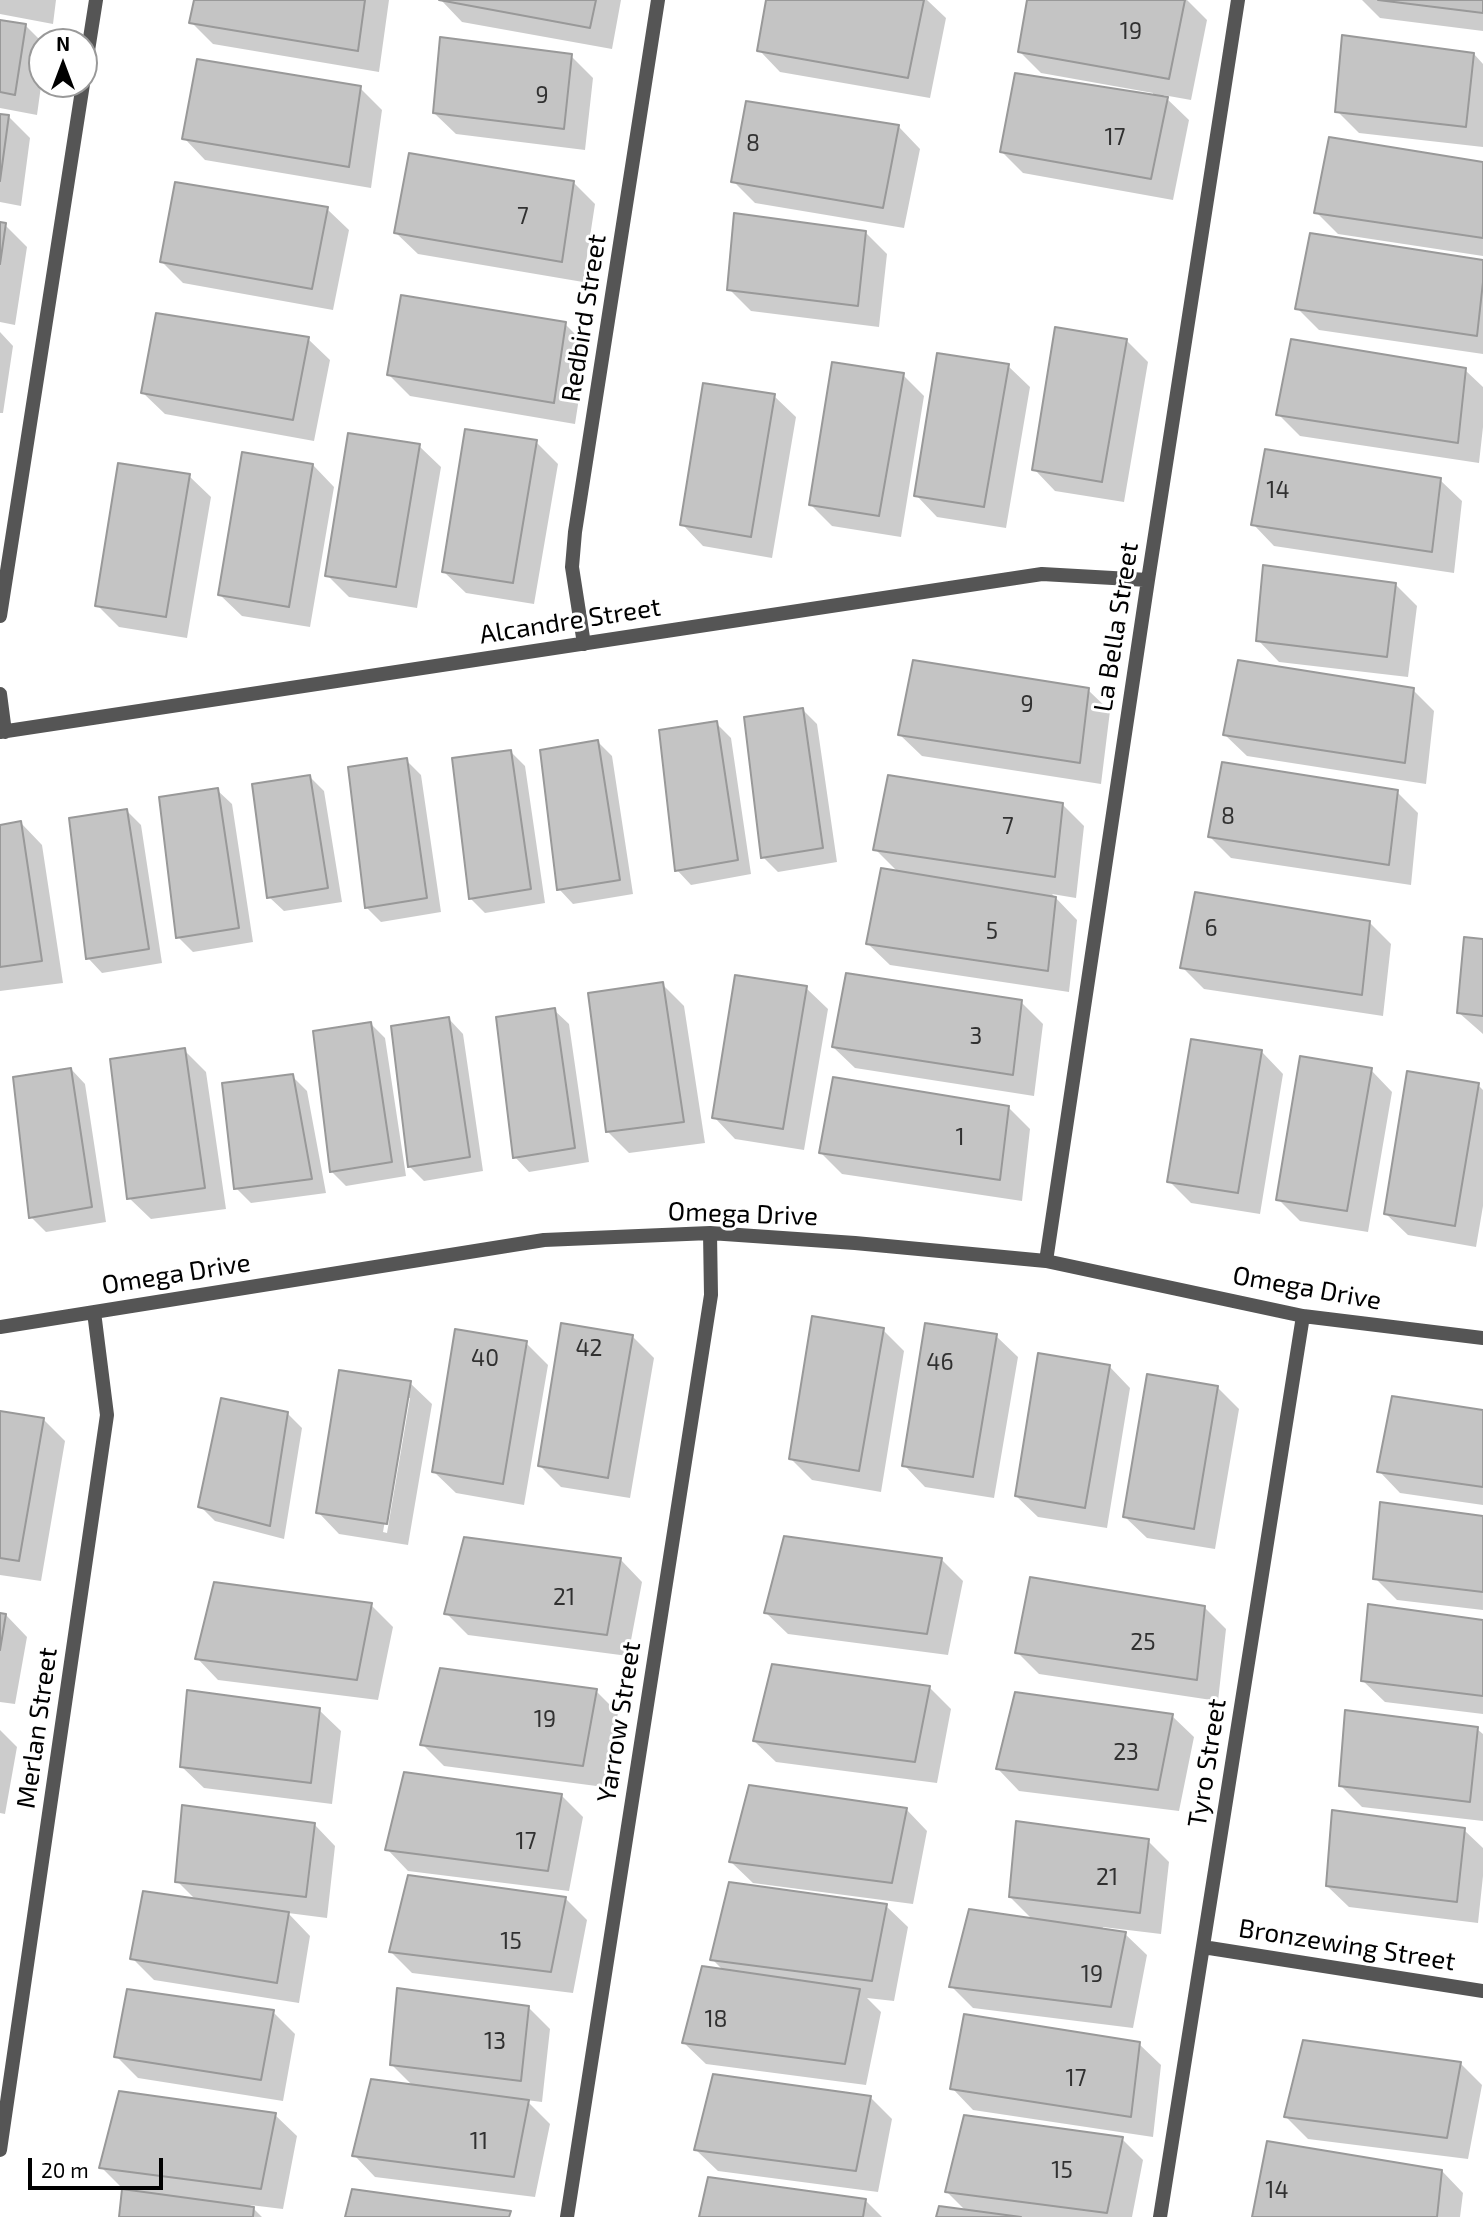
<!DOCTYPE html>
<html>
<head>
<meta charset="utf-8">
<style>
	body { margin:0 }
	#map { position:relative; width:1483px; height:2217px; overflow:hidden; background:#fff; font-family:"Exo 2",sans-serif }
	canvas { display:block }
	.north { position:absolute; left:28px; top:28px; width:70px; height:70px; box-sizing:border-box; background:#fff; border:2px solid #999; border-radius:50%; rotate:0deg; font-size:19px; font-weight:700; line-height:28px; text-align:center; color:#000 }
	.north::after { content:''; display:block; margin:auto; width:24px; height:32px; background:#000; clip-path:polygon(50% 0,100% 100%,50% 72%,0 100%) }
	.scale { position:absolute; left:28px; top:2158px; width:135px; height:32px; box-sizing:border-box; border:4px solid #000; border-top:0; padding-left:9px; font-size:21px; line-height:24px; white-space:nowrap; color:#000; -webkit-text-stroke:5px #fff; paint-order:stroke }
</style>
</head>
<body>
<div id="map">
<canvas width="1483" height="2217"></canvas>
<div class="north">N</div>
<div class="scale">20 m</div>
</div>
<script>
const context = document.querySelector('canvas').getContext('2d');
context.lineJoin = 'round';
function paint(path, color) { context.fillStyle = color; context.fill(path, 'evenodd'); }
const shape = rows => new Path2D(rows.map(r => 'M' + r).join(''));
function trace(path, color, width, dash) { context.strokeStyle = color; context.lineWidth = width; context.lineCap = dash ? 'butt' : 'round'; context.setLineDash(dash || []); context.stroke(path); }
function drawText(font, color, halo, rows, align = 'center') {
  context.font = font + ' "Exo 2",sans-serif'; context.lineWidth = 6; context.setLineDash([]); context.textBaseline = 'middle'; context.strokeStyle = halo; context.fillStyle = color; for (const [text, x, y, turn = 0] of rows) {
    context.save(); context.translate(x, y); context.rotate((+turn || 0) * Math.PI / 180); context.textAlign = isNaN(turn) ? turn : align; if (halo) context.strokeText(text, 0, 0); context.fillText(text, 0, 0); context.restore();
  }
}
paint(shape([
	[0,0,56,0,53,24,0,14],
	[195,0,389,0,379,72,213,44,191,22],
	[441,0,621,0,612,49,462,22],
	[768,0,927,0,946,18,930,98,780,72,759,50],
	[1029,0,1187,0,1207,20,1191,100,1163,95,1189,120,1173,200,1023,173,1002,152,1153,96,1153,93,1041,73,1019,51],
	[1362,0,1483,0,1483,31,1380,18],
	[0,22,25,25,42,42,42,79,37,115,0,108],
	[1474,54,1483,64,1483,147,1359,133,1337,111],
	[571,56,593,78,585,150,456,134,434,113],
	[360,88,382,110,371,188,205,160,184,138],
	[747,103,899,127,920,149,904,228,755,203,733,181],
	[0,115,9,117,30,138,21,206,0,202],
	[1483,164,1483,256,1338,234,1316,212],
	[573,182,595,204,583,282,418,254,396,233],
	[327,209,349,230,333,310,183,283,162,262],
	[0,224,5,225,27,247,15,325,0,322],
	[866,233,887,254,879,327,751,311,729,289],
	[1483,262,1483,354,1319,330,1297,308],
	[565,324,587,346,575,424,410,396,388,374],
	[0,332,13,346,3,413,0,413],
	[308,339,330,360,314,441,165,414,143,393],
	[1126,340,1148,362,1124,502,1055,491,1034,469],
	[1008,366,1030,387,1006,528,937,517,916,495],
	[1465,370,1483,387,1483,427,1479,463,1300,436,1278,414],
	[903,375,924,396,901,537,832,526,810,504],
	[774,396,796,417,772,558,703,546,682,524],
	[536,442,558,464,534,604,466,593,444,572],
	[419,446,441,467,417,608,349,597,327,575],
	[313,465,334,487,310,627,242,616,220,595],
	[189,476,211,497,187,638,119,627,97,605],
	[1440,480,1462,501,1454,573,1274,546,1253,524],
	[1395,584,1417,606,1408,677,1279,662,1258,640],
	[1088,690,1110,711,1101,784,922,756,900,735],
	[1413,690,1434,711,1426,784,1247,756,1225,735],
	[802,709,817,724,837,862,778,872,763,857],
	[716,723,731,738,751,874,691,885,677,870],
	[598,742,612,756,633,894,573,904,559,889],
	[510,751,525,766,545,903,485,913,470,898],
	[406,760,421,775,441,912,381,922,366,907],
	[310,777,324,791,342,902,284,911,269,897],
	[217,790,232,804,253,942,193,952,178,937],
	[1397,792,1418,813,1411,885,1231,858,1209,836],
	[1062,804,1084,826,1076,898,1052,894,1077,920,1069,992,890,965,868,944,899,873,875,849],
	[127,811,141,825,162,963,102,973,88,958],
	[21,823,42,845,63,983,0,991,0,826],
	[1370,923,1391,944,1383,1016,1204,989,1182,967],
	[1483,941,1483,1034,1458,1012],
	[662,984,684,1006,705,1143,629,1153,607,1131],
	[806,988,828,1009,804,1150,735,1139,714,1117],
	[1021,1002,1043,1024,1034,1096,855,1068,833,1047],
	[554,1010,569,1024,589,1162,529,1172,515,1157],
	[449,1019,463,1034,483,1171,424,1181,409,1166],
	[371,1024,385,1038,406,1176,346,1186,332,1172],
	[184,1050,206,1072,226,1209,151,1219,129,1198],
	[1262,1052,1283,1074,1260,1214,1191,1203,1169,1181],
	[71,1069,85,1084,106,1222,46,1232,31,1217],
	[1371,1070,1392,1092,1368,1232,1300,1221,1278,1199],
	[292,1076,307,1091,326,1193,251,1203,236,1188],
	[1478,1085,1483,1090,1483,1206,1476,1247,1408,1235,1386,1214],
	[1008,1107,1030,1129,1022,1201,842,1174,820,1152],
	[883,1330,904,1351,881,1492,812,1480,790,1458],
	[632,1336,654,1358,630,1498,561,1487,540,1466],
	[996,1336,1018,1357,994,1498,925,1487,904,1465],
	[526,1343,548,1365,524,1505,456,1493,434,1472],
	[1109,1366,1130,1388,1107,1528,1038,1517,1016,1496],
	[410,1383,432,1404,408,1545,339,1534,318,1512],
	[406,1398,410,1398,387,1533,383,1532],
	[1217,1387,1239,1409,1215,1549,1147,1538,1125,1517],
	[1483,1412,1483,1505,1400,1493,1379,1471],
	[0,1413,43,1419,65,1441,41,1581,0,1575],
	[287,1413,302,1428,284,1539,215,1521,200,1506],
	[1483,1518,1483,1610,1397,1600,1375,1578],
	[465,1539,621,1560,642,1582,628,1656,468,1635,446,1613],
	[941,1559,963,1581,948,1655,788,1634,766,1613],
	[371,1605,393,1627,378,1700,218,1680,197,1658],
	[1204,1607,1226,1629,1218,1701,1039,1674,1017,1652],
	[0,1615,6,1615,27,1637,15,1704,0,1702],
	[1483,1621,1483,1714,1385,1702,1363,1681],
	[929,1687,951,1709,937,1783,776,1762,754,1741],
	[596,1691,618,1713,604,1787,444,1766,422,1744],
	[319,1710,341,1731,332,1804,204,1788,182,1767],
	[1172,1716,1194,1737,1179,1811,1019,1791,998,1769],
	[1477,1729,1483,1734,1483,1821,1362,1807,1340,1785],
	[0,1730,17,1747,5,1814,0,1813],
	[562,1796,583,1817,569,1891,408,1871,387,1849],
	[906,1809,927,1831,913,1904,753,1883,731,1862],
	[314,1824,335,1846,327,1918,288,1913,310,1936,299,2003,154,1980,132,1958,196,1900,177,1881],
	[1464,1830,1483,1848,1483,1876,1478,1923,1349,1907,1327,1886],
	[1148,1841,1169,1862,1161,1934,1103,1927,1102,1930,1125,1934,1147,1955,1133,2028,973,2008,951,1986,1034,1921,1010,1897],
	[565,1898,587,1920,573,1993,412,1973,391,1952],
	[886,1906,908,1927,894,2001,867,1998,881,2012,866,2085,706,2064,684,2043,724,1971,712,1959],
	[529,2008,550,2029,542,2102,526,2100,550,2124,535,2197,375,2177,354,2155,413,2086,391,2064],
	[273,2012,295,2034,283,2101,138,2078,116,2056],
	[1139,2044,1161,2065,1153,2137,973,2110,952,2088],
	[1461,2064,1482,2085,1468,2159,1308,2139,1286,2117],
	[870,2097,892,2119,878,2192,718,2171,696,2150],
	[275,2115,297,2136,283,2209,250,2205,262,2217,121,2217,123,2189,101,2167],
	[1122,2139,1143,2160,1132,2217,938,2217,966,2211,947,2192],
	[1442,2171,1463,2193,1460,2217,1255,2217],
	[866,2201,882,2217,700,2217]
]), '#0003');
const building = shape([
	[194,0,365,0,358,51,189,23,194,0],
	[439,0,596,0,590,28,439,0],
	[766,0,924,0,908,78,757,51,766,0],
	[1027,0,1185,0,1169,79,1018,52,1027,0],
	[1378,0,1483,0,1483,13,1378,0],
	[0,20,26,24,15,95,0,92,0,20],
	[1342,35,1474,53,1466,127,1335,112,1342,35],
	[440,37,572,54,564,129,433,113,440,37],
	[197,59,361,86,349,167,182,139,197,59],
	[1015,73,1168,97,1151,179,1000,152,1015,73],
	[746,101,899,125,883,208,731,182,746,101],
	[0,114,9,115,0,181,0,114],
	[1329,137,1483,162,1483,238,1314,213,1329,137],
	[409,153,574,181,562,262,394,233,409,153],
	[175,182,328,207,312,289,160,262,175,182],
	[734,213,866,231,858,306,727,290,734,213],
	[0,222,6,223,0,264,0,222],
	[1310,233,1483,260,1483,282,1477,336,1295,309,1310,233],
	[401,295,566,322,554,403,387,375,401,295],
	[156,313,309,337,293,420,141,393,156,313],
	[1055,327,1127,339,1102,482,1032,470,1055,327],
	[1291,339,1466,368,1458,443,1276,415,1291,339],
	[937,353,1009,364,984,507,914,496,937,353],
	[832,362,904,373,879,516,809,505,832,362],
	[703,383,775,394,751,537,680,525,703,383],
	[465,429,537,440,513,583,442,572,465,429],
	[348,433,420,444,396,587,325,576,348,433],
	[1265,449,1441,478,1432,552,1251,525,1265,449],
	[242,452,313,464,289,607,218,595,242,452],
	[118,463,190,474,166,617,95,606,118,463],
	[1263,565,1396,583,1387,657,1256,641,1263,565],
	[913,660,1089,688,1080,763,898,735,913,660],
	[1238,660,1414,688,1405,763,1223,735,1238,660],
	[803,708,823,848,761,858,744,717,803,708],
	[717,721,738,860,675,871,659,730,717,721],
	[598,740,620,880,557,890,540,750,598,740],
	[511,750,531,889,469,899,452,758,511,750],
	[407,758,427,898,365,908,348,767,407,758],
	[1222,762,1398,790,1389,865,1208,837,1222,762],
	[310,775,328,888,267,898,252,784,310,775],
	[888,775,1063,803,1055,877,873,850,888,775],
	[218,788,239,928,176,938,159,797,218,788],
	[127,809,149,949,86,959,69,818,127,809],
	[21,821,42,961,0,967,0,825,21,821],
	[881,868,1056,897,1048,971,866,944,881,868],
	[1195,892,1370,921,1362,995,1180,968,1195,892],
	[1464,937,1483,939,1483,1016,1457,1013,1464,937],
	[846,973,1022,1000,1013,1075,832,1047,846,973],
	[735,975,807,986,783,1129,712,1118,735,975],
	[663,982,684,1122,606,1132,588,993,663,982],
	[555,1008,575,1148,513,1158,496,1017,555,1008],
	[449,1017,470,1157,408,1167,391,1026,449,1017],
	[371,1022,392,1162,330,1172,313,1031,371,1022],
	[1191,1039,1262,1050,1238,1193,1167,1182,1191,1039],
	[185,1048,205,1188,127,1199,110,1059,185,1048],
	[1300,1056,1372,1068,1347,1211,1276,1200,1300,1056],
	[71,1068,92,1207,29,1218,13,1077,71,1068],
	[1407,1071,1479,1083,1455,1226,1384,1214,1407,1071],
	[293,1074,312,1179,234,1189,222,1083,293,1074],
	[833,1077,1009,1106,1000,1180,819,1153,833,1077],
	[812,1316,884,1328,859,1471,789,1459,812,1316],
	[561,1323,633,1335,608,1478,538,1466,561,1323],
	[925,1323,997,1334,973,1477,902,1466,925,1323],
	[455,1329,527,1341,503,1484,432,1472,455,1329],
	[1038,1353,1110,1365,1085,1508,1015,1496,1038,1353],
	[339,1370,411,1381,387,1524,316,1513,339,1370],
	[1147,1374,1218,1386,1194,1529,1123,1517,1147,1374],
	[1392,1396,1483,1410,1483,1487,1377,1472,1392,1396],
	[221,1398,288,1412,270,1526,198,1507,221,1398],
	[0,1411,44,1418,19,1561,0,1558,0,1411],
	[1380,1502,1483,1516,1483,1592,1373,1579,1380,1502],
	[784,1536,942,1558,927,1634,764,1613,784,1536],
	[464,1537,621,1558,607,1635,444,1614,464,1537],
	[1030,1577,1205,1606,1197,1680,1015,1653,1030,1577],
	[214,1582,372,1603,357,1680,195,1659,214,1582],
	[1368,1604,1483,1620,1483,1696,1361,1681,1368,1604],
	[0,1613,6,1614,0,1650,0,1613],
	[772,1664,930,1686,915,1762,753,1741,772,1664],
	[440,1668,597,1689,583,1766,420,1745,440,1668],
	[187,1690,320,1708,311,1783,180,1767,187,1690],
	[1015,1692,1173,1714,1158,1790,996,1769,1015,1692],
	[1345,1710,1478,1727,1470,1802,1339,1786,1345,1710],
	[404,1772,562,1794,548,1871,385,1850,404,1772],
	[749,1785,907,1808,892,1883,729,1862,749,1785],
	[182,1805,315,1823,306,1897,175,1882,182,1805],
	[1332,1810,1465,1828,1457,1902,1326,1886,1332,1810],
	[1016,1821,1149,1839,1140,1913,1009,1897,1016,1821],
	[408,1875,566,1897,551,1972,389,1952,408,1875],
	[729,1882,887,1904,872,1981,710,1960,729,1882],
	[143,1891,289,1912,277,1983,130,1959,143,1891],
	[969,1909,1126,1932,1111,2007,949,1987,969,1909],
	[702,1966,860,1989,845,2064,682,2043,702,1966],
	[397,1988,529,2006,521,2081,390,2065,397,1988],
	[127,1989,274,2010,261,2080,114,2057,127,1989],
	[964,2014,1140,2042,1131,2117,950,2089,964,2014],
	[1303,2040,1461,2062,1447,2138,1284,2117,1303,2040],
	[713,2074,871,2096,856,2171,694,2150,713,2074],
	[371,2079,529,2100,514,2177,352,2156,371,2079],
	[119,2091,276,2113,261,2189,99,2168,119,2091],
	[964,2115,1123,2137,1107,2213,945,2192,964,2115],
	[1267,2141,1442,2170,1437,2217,1252,2217,1267,2141],
	[708,2177,866,2199,863,2217,699,2217,708,2177],
	[122,2189,254,2207,253,2217,119,2217,122,2189],
	[352,2189,511,2211,509,2217,345,2217,352,2189],
	[939,2206,1021,2217,936,2217,939,2206]
]);
paint(building, '#c4c4c4');
trace(building, '#999', 2);
trace(shape([
	[84,76,96,0],
	[0,616,83,84],
	[584,644,572,567,575,532,658,0],
	[0,694,5,732],
	[0,732,1042,574,1148,580],
	[1046,1261,1148,580,1238,0],
	[0,1327,544,1240,710,1233,855,1243,1046,1261,1303,1316,1483,1338],
	[1203,1947,1483,1991],
	[0,2150,107,1415,94,1312],
	[567,2217,711,1295,710,1233],
	[1160,2217,1303,1316]
]), '#555', 14);
drawText('23px', '#313131', null, [
	["19",1131,31],
	["9",542,95],
	["17",1115,137],
	["8",753,143],
	["7",523,216],
	["14",1278,490],
	["9",1027,704],
	["8",1228,816],
	["7",1008,826],
	["6",1211,928],
	["5",992,931],
	["3",976,1036],
	["1",960,1137],
	["42",589,1348],
	["40",485,1358],
	["46",940,1362],
	["21",564,1597],
	["25",1143,1642],
	["19",545,1719],
	["23",1126,1752],
	["17",526,1841],
	["21",1107,1877],
	["15",511,1941],
	["19",1092,1974],
	["18",716,2019],
	["13",495,2041],
	["17",1076,2078],
	["11",479,2141],
	["15",1062,2170],
	["14",1277,2190]
]);
drawText('26px', '#000', '#fff', [
	["Redbird Street",584,318,-81],
	["Alcandre Street",570,621,-9],
	["La Bella Street",1116,627,-81],
	["Omega Drive",743,1214,2],
	["Omega Drive",176,1274,-9],
	["Omega Drive",1307,1288,10],
	["Yarrow Street",619,1722,-81],
	["Merlan Street",37,1728,-82],
	["Tyro Street",1207,1763,-81],
	["Bronzewing Street",1347,1945,9]
]);
</script>
</body>
</html>
